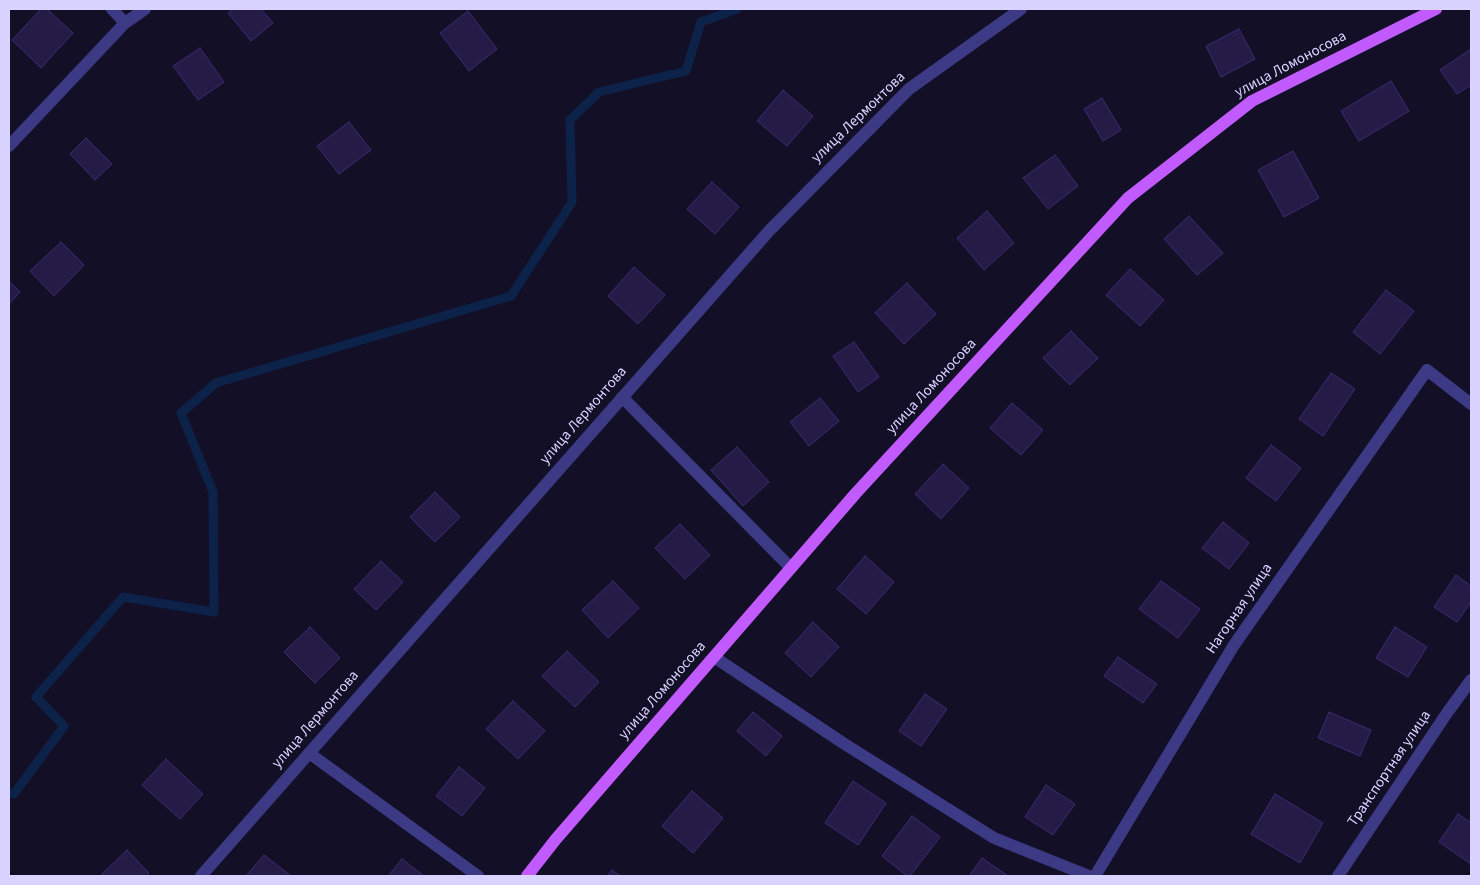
<!DOCTYPE html>
<html>
<head>
<meta charset="utf-8">
<style>
	body { margin:0 }
	#map { position:relative; width:1480px; height:885px; overflow:hidden; background:#130f26; font-family:"Source Sans 3",sans-serif }
	canvas { display:block }
	.frame { position:absolute; inset:0; border:10px solid #d9d4ff; pointer-events:none }
</style>
</head>
<body>
<div id="map">
<canvas width="1480" height="885"></canvas>
<div class="frame"></div>
</div>
<script>
const context = document.querySelector('canvas').getContext('2d');
context.lineJoin = 'round';
const shape = rows => new Path2D(rows.map(r => 'M' + r).join(''));
function trace(path, color, width, dash) { context.strokeStyle = color; context.lineWidth = width; context.lineCap = dash ? 'butt' : 'round'; context.setLineDash(dash || []); context.stroke(path); }
function paint(path, color) { context.fillStyle = color; context.fill(path, 'evenodd'); }
function drawText(font, color, halo, rows, align = 'center') {
  context.font = font + ' "Source Sans 3",sans-serif'; context.lineWidth = 4; context.setLineDash([]); context.textBaseline = 'middle'; context.strokeStyle = halo; context.fillStyle = color; for (const [text, x, y, turn = 0] of rows) {
    context.save(); context.translate(x, y); context.rotate((+turn || 0) * Math.PI / 180); context.textAlign = isNaN(turn) ? turn : align; if (halo) context.strokeText(text, 0, 0); context.fillText(text, 0, 0); context.restore();
  }
}
trace(shape([
	[9,793,14,794,64,726,36,697,123,597,214,612,213,492,181,413,216,383,511,296,572,202,570,120,599,92,686,71,701,22,737,9]
]), '#0c2248', 9);
const building = shape([
	[41,9,47,9,73,33,41,68,12,40,41,9],
	[233,9,261,9,273,23,251,41,228,13,233,9],
	[468,11,497,49,469,71,440,33,468,11],
	[1239,29,1255,59,1221,77,1206,46,1239,29],
	[200,48,224,82,198,100,173,66,200,48],
	[1471,49,1471,85,1457,94,1440,70,1471,49],
	[1391,81,1409,111,1359,141,1341,111,1391,81],
	[783,90,813,116,787,146,757,121,783,90],
	[1102,98,1121,130,1103,141,1084,109,1102,98],
	[349,122,371,150,339,174,317,146,349,122],
	[86,138,112,164,95,180,70,154,86,138],
	[1293,151,1319,198,1284,217,1258,170,1293,151],
	[1055,155,1078,186,1048,209,1023,178,1055,155],
	[712,182,739,207,715,234,687,209,712,182],
	[987,211,1014,243,984,270,957,238,987,211],
	[1189,216,1223,253,1197,275,1164,239,1189,216],
	[61,242,84,265,54,296,30,271,61,242],
	[634,267,665,295,638,324,608,296,634,267],
	[1130,269,1164,300,1140,326,1106,295,1130,269],
	[9,281,20,292,9,304,9,281],
	[907,283,936,314,904,344,875,313,907,283],
	[1386,290,1414,311,1380,354,1353,332,1386,290],
	[1071,331,1098,358,1070,385,1043,358,1071,331],
	[854,342,879,377,858,392,833,356,854,342],
	[1331,373,1355,389,1323,436,1299,419,1331,373],
	[820,398,839,421,809,446,790,422,820,398],
	[1012,403,1043,430,1021,455,990,428,1012,403],
	[1271,445,1301,468,1276,501,1246,478,1271,445],
	[737,447,769,482,743,506,711,470,737,447],
	[943,464,969,488,941,519,915,494,943,464],
	[435,492,460,517,435,542,410,517,435,492],
	[1223,522,1249,543,1229,569,1202,548,1223,522],
	[680,524,710,555,685,579,655,548,680,524],
	[865,556,894,582,866,614,837,589,865,556],
	[381,561,403,582,376,610,354,589,381,561],
	[1456,575,1471,586,1471,602,1457,622,1434,607,1456,575],
	[613,581,639,608,608,638,582,610,613,581],
	[1161,581,1200,609,1178,638,1139,609,1161,581],
	[813,622,839,647,811,677,785,653,813,622],
	[310,627,340,658,315,683,284,652,310,627],
	[1395,627,1427,647,1408,677,1376,658,1395,627],
	[567,651,599,682,575,707,542,676,567,651],
	[1118,657,1157,684,1143,703,1104,676,1118,657],
	[925,694,947,709,921,746,899,731,925,694],
	[513,701,545,731,518,759,486,729,513,701],
	[753,712,782,736,766,756,737,731,753,712],
	[1329,712,1371,730,1360,756,1318,738,1329,712],
	[166,759,203,794,180,819,142,785,166,759],
	[459,767,485,788,462,816,436,796,459,767],
	[853,781,886,803,858,845,825,823,853,781],
	[1046,785,1075,804,1053,835,1025,817,1046,785],
	[692,791,723,818,693,853,662,826,692,791],
	[1275,794,1323,823,1300,863,1251,834,1275,794],
	[1458,814,1471,823,1471,864,1439,842,1458,814],
	[912,816,940,837,910,876,907,876,882,856,912,816],
	[127,850,149,873,146,876,100,876,127,850],
	[264,855,291,876,246,876,264,855],
	[982,858,1008,876,969,876,982,858],
	[402,859,424,876,388,876,402,859],
	[612,870,620,876,607,876,612,870]
]);
paint(building, '#241b47');
trace(building, '#3b2d73', 1);
trace(shape([
	[112,9,125,23],
	[9,146,125,23,145,9],
	[622,397,791,568],
	[714,657,843,743,994,838,1089,876],
	[309,753,478,876],
	[201,876,769,231,909,89,1021,9],
	[1095,876,1234,645,1427,370,1471,404],
	[1338,876,1447,713,1471,680]
]), '#3d3a85', 12);
trace(shape([
	[527,876,556,839,856,493,1128,198,1252,101,1436,9]
]), '#c25bff', 12);
drawText('15px', '#d9d4ff', '#130f26', [
	["улица Ломоносова",1291,65,-28],
	["улица Лермонтова",859,118,-44],
	["улица Ломоносова",932,387,-47],
	["улица Лермонтова",584,416,-49],
	["Нагорная улица",1240,609,-56],
	["улица Ломоносова",663,691,-49],
	["улица Лермонтова",316,720,-49],
	["Транспортная улица",1390,769,-56]
]);
</script>
</body>
</html>
